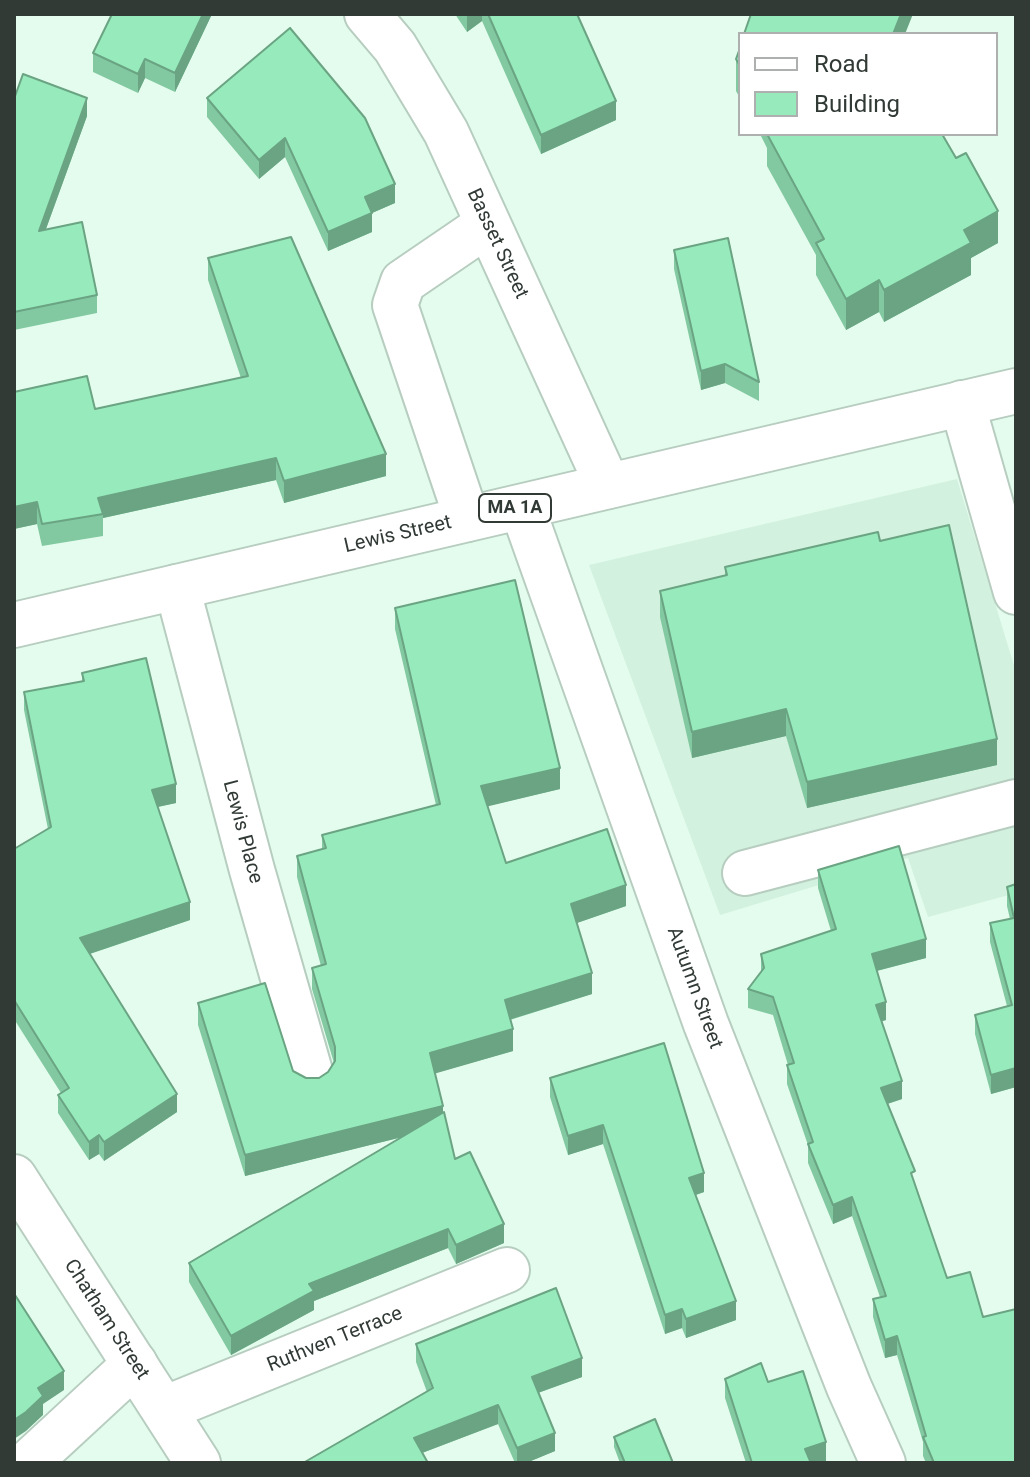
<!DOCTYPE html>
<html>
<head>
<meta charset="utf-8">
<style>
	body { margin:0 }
	#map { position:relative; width:1030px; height:1477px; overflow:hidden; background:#e4fced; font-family:Roboto,sans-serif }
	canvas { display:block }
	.frame { position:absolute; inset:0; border:16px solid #313a35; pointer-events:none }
	.legend { position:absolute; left:738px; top:32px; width:260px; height:104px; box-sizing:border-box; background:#fff; border:2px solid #adb0ae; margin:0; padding:10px 14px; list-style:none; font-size:24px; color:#313a35 }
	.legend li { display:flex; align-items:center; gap:16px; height:40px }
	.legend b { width:40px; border:2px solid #adb0ae }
</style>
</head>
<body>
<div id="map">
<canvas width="1030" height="1477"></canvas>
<div class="frame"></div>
<ul class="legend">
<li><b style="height:10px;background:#fff"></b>Road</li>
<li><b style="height:22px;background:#97eabb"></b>Building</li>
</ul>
</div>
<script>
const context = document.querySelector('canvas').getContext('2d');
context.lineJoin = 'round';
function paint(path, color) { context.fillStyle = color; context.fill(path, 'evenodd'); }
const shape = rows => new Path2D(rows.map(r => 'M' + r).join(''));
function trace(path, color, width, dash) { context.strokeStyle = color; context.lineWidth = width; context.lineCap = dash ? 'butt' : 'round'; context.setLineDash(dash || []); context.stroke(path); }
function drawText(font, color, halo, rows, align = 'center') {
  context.font = font + ' Roboto,sans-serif'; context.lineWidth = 7; context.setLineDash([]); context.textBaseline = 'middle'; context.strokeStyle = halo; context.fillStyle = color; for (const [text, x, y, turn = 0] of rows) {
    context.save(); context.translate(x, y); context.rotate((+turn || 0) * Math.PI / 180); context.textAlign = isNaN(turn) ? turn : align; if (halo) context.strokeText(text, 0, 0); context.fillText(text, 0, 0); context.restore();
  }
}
paint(shape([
	[957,479,1016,672,1016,893,928,917,908,858,720,915,589,565]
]), '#d2f1de');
const minor = shape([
	[367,14,395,47,446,132,608,486],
	[962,403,1016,592],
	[522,507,706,1024,849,1387,883,1463],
	[467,519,395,305,403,282,488,224],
	[177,587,252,870,311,1075],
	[745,873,1016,802],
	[164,1409,507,1270],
	[28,1463,135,1364]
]);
const major = shape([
	[14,625,1016,391],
	[14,1177,198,1463]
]);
trace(minor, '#b6cdbf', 48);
trace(major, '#b6cdbf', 48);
trace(minor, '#fff', 44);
trace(major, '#fff', 44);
paint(shape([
	[112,14,212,14,175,92,145,78,138,93,93,72,93,53],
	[455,14,577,14,616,120,541,154,482,21,467,32],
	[290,28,395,203,372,213,372,232,328,251,285,157,259,179,207,117,207,98],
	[740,48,740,98,736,91,736,59],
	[14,99,87,116,46,229,97,295,97,313,14,330],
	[760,134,942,134,998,243,971,258,971,275,884,322,879,312,846,330,816,275,816,255,767,166,767,148],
	[674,250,759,382,759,401,725,383,701,390,674,269],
	[208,258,386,476,284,503,276,480,103,518,103,536,42,546,37,524,14,529,14,392,95,409,241,378,208,280],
	[880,541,997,765,807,808,786,736,692,758,660,617,660,591,725,576,725,567],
	[395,608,560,789,487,806,506,863,626,906,577,923,592,994,510,1020,513,1051,435,1073,443,1113,455,1159,504,1243,456,1264,448,1248,314,1301,314,1310,231,1355,189,1282,189,1263,402,1137,245,1176,198,1025,198,1003,293,1071,306,1078,319,1078,328,1072,334,1063,312,989,312,968,321,966,297,877,297,856,322,849,322,835,436,805,395,629],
	[82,673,176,803,158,807,190,920,90,954,177,1112,104,1161,99,1154,89,1160,58,1113,58,1095,61,1093,14,1019,14,849,48,829,24,710,24,692,82,681],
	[818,870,926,958,877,971,886,1020,882,1021,902,1099,887,1104,947,1278,1016,1463,926,1463,923,1456,923,1442,897,1355,885,1358,873,1317,873,1299,880,1297,852,1216,833,1224,808,1163,808,1145,787,1084,787,1065,788,1065,773,1015,748,1008,748,989,761,972,761,954,831,931,818,888],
	[1016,884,1016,1087,991,1094,975,1034,975,1015,1007,1006,990,942,990,923,1010,919,1007,906,1007,887],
	[550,1078,704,1192,696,1195,736,1320,686,1338,682,1328,665,1334,603,1144,568,1155,550,1097],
	[416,1344,582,1377,538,1393,555,1451,526,1463,515,1463,498,1424,422,1453,303,1463,427,1392,416,1362],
	[725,1379,768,1382,826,1461,820,1463,746,1463,725,1398],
	[614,1437,673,1463,620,1463,614,1447]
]), '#82c9a1');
paint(shape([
	[203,14,212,14,175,92,175,73],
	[467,14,482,14,482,21,467,32],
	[901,14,913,14,905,34,893,34],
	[145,59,145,78,138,93,138,74],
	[87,98,87,116,39,248,39,231],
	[616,101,616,120,541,154,541,135],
	[285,138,285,157,259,179,259,160],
	[395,184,395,203,372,213,372,232,328,251,328,232,365,197],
	[998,211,998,243,971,258,971,275,884,322,884,290,964,230],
	[879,280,879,312,846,330,846,299],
	[725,364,725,383,701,390,701,371],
	[386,454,386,476,284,503,284,481],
	[276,458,276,480,103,518,103,514,98,498],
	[37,502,37,524,14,529,14,507],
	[786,709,786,736,692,758,692,732],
	[997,739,997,765,807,808,807,782],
	[560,768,560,789,481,808,481,786],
	[176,784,176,803,152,808,152,790],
	[626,885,626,906,571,925,571,904],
	[190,902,190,920,80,957,80,938],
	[926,939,926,958,872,972,872,954],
	[592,973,592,994,505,1021,505,1000],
	[886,1002,886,1020,876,1023,876,1005],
	[513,1029,513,1051,430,1075,430,1053],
	[1016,1068,1016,1087,991,1094,991,1075],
	[902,1081,902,1099,881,1106,881,1088],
	[177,1094,177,1112,104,1161,104,1142],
	[443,1106,443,1127,245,1176,245,1155],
	[603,1125,603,1144,568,1155,568,1136],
	[99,1135,99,1154,89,1160,89,1142],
	[704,1173,704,1192,689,1197,689,1178],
	[852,1197,852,1216,833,1224,833,1205],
	[504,1224,504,1243,456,1264,456,1245],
	[448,1229,448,1248,314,1301,314,1310,231,1355,231,1336,309,1284],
	[736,1301,736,1320,686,1338,686,1319],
	[682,1309,682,1328,665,1334,665,1315],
	[897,1336,897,1355,885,1358,885,1340],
	[582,1358,582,1377,532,1395,532,1377],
	[64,1371,64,1390,43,1404,43,1415,26,1431,14,1439,14,1420,38,1388],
	[498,1405,498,1424,414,1456,414,1438],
	[555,1433,555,1451,526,1463,517,1463,517,1448],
	[826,1442,826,1461,820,1463,805,1463,805,1449]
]), '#6aa483');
const building = shape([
	[112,14,203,14,175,73,145,59,138,74,93,53,112,14],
	[488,14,577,14,616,101,541,135,488,14],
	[751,14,901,14,893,34,744,34,751,14],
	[290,28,365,118,395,184,365,197,372,213,328,232,285,138,259,160,207,98,290,28],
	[740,48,740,66,736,59,740,48],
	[23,74,87,98,39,231,82,222,97,295,14,312,14,99,23,74],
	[767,134,942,134,956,158,966,153,998,211,964,230,971,243,884,290,879,280,846,299,816,243,824,239,767,134],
	[291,237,386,454,284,481,276,458,98,498,103,514,42,524,37,502,14,507,14,392,87,376,95,409,248,376,208,258,291,237],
	[728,238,759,382,725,364,701,371,674,250,728,238],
	[949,525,997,739,807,782,786,709,692,732,660,591,727,575,725,567,878,532,880,541,949,525],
	[515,580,560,768,481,786,506,863,607,829,626,885,571,904,592,973,505,1000,513,1029,430,1053,443,1106,245,1155,198,1003,265,983,293,1071,306,1078,319,1078,328,1072,335,1061,335,1047,312,968,326,964,297,856,326,848,322,835,440,804,395,608,515,580],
	[146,658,176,784,152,790,190,902,80,938,177,1094,104,1142,99,1135,89,1142,58,1095,69,1088,14,1000,14,849,51,827,24,692,84,681,82,673,146,658],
	[899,846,926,939,872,954,886,1002,876,1005,902,1081,881,1088,915,1171,911,1173,947,1278,970,1272,983,1317,1016,1309,1016,1463,934,1463,923,1437,926,1436,897,1336,885,1340,873,1299,886,1296,852,1197,833,1205,808,1144,813,1142,787,1065,794,1063,773,997,748,989,764,968,761,954,836,929,818,870,899,846],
	[1016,884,1016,1068,991,1075,975,1015,1012,1005,990,923,1014,918,1007,887,1016,884],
	[664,1043,704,1173,689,1178,736,1301,686,1319,682,1309,665,1315,603,1125,568,1136,550,1078,664,1043],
	[444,1112,455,1159,470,1152,504,1224,456,1245,448,1229,309,1284,314,1291,231,1336,189,1263,444,1112],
	[556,1288,582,1358,532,1377,555,1433,517,1448,498,1405,414,1438,428,1463,303,1463,433,1388,416,1344,556,1288],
	[15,1295,64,1371,38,1388,43,1396,26,1412,14,1420,14,1296,15,1295],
	[761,1363,768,1382,803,1371,826,1442,805,1449,811,1463,752,1463,725,1379,761,1363],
	[655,1419,673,1463,625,1463,614,1437,655,1419]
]);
paint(building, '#97eabb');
trace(building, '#6aa483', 2);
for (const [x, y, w] of [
	[515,508,72]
]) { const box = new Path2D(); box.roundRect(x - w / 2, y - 14, w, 28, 6); context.fillStyle = '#fff'; context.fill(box); trace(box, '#313a35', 2); }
drawText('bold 18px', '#313a35', null, [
	["MA 1A",515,508]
]);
drawText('20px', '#313a35', '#fff', [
	["Basset Street",497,244,65],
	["Lewis Street",398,535,-13],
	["Lewis Place",242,832,75],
	["Autumn Street",694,988,70],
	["Chatham Street",106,1320,57],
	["Ruthven Terrace",335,1340,-22]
]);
</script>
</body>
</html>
